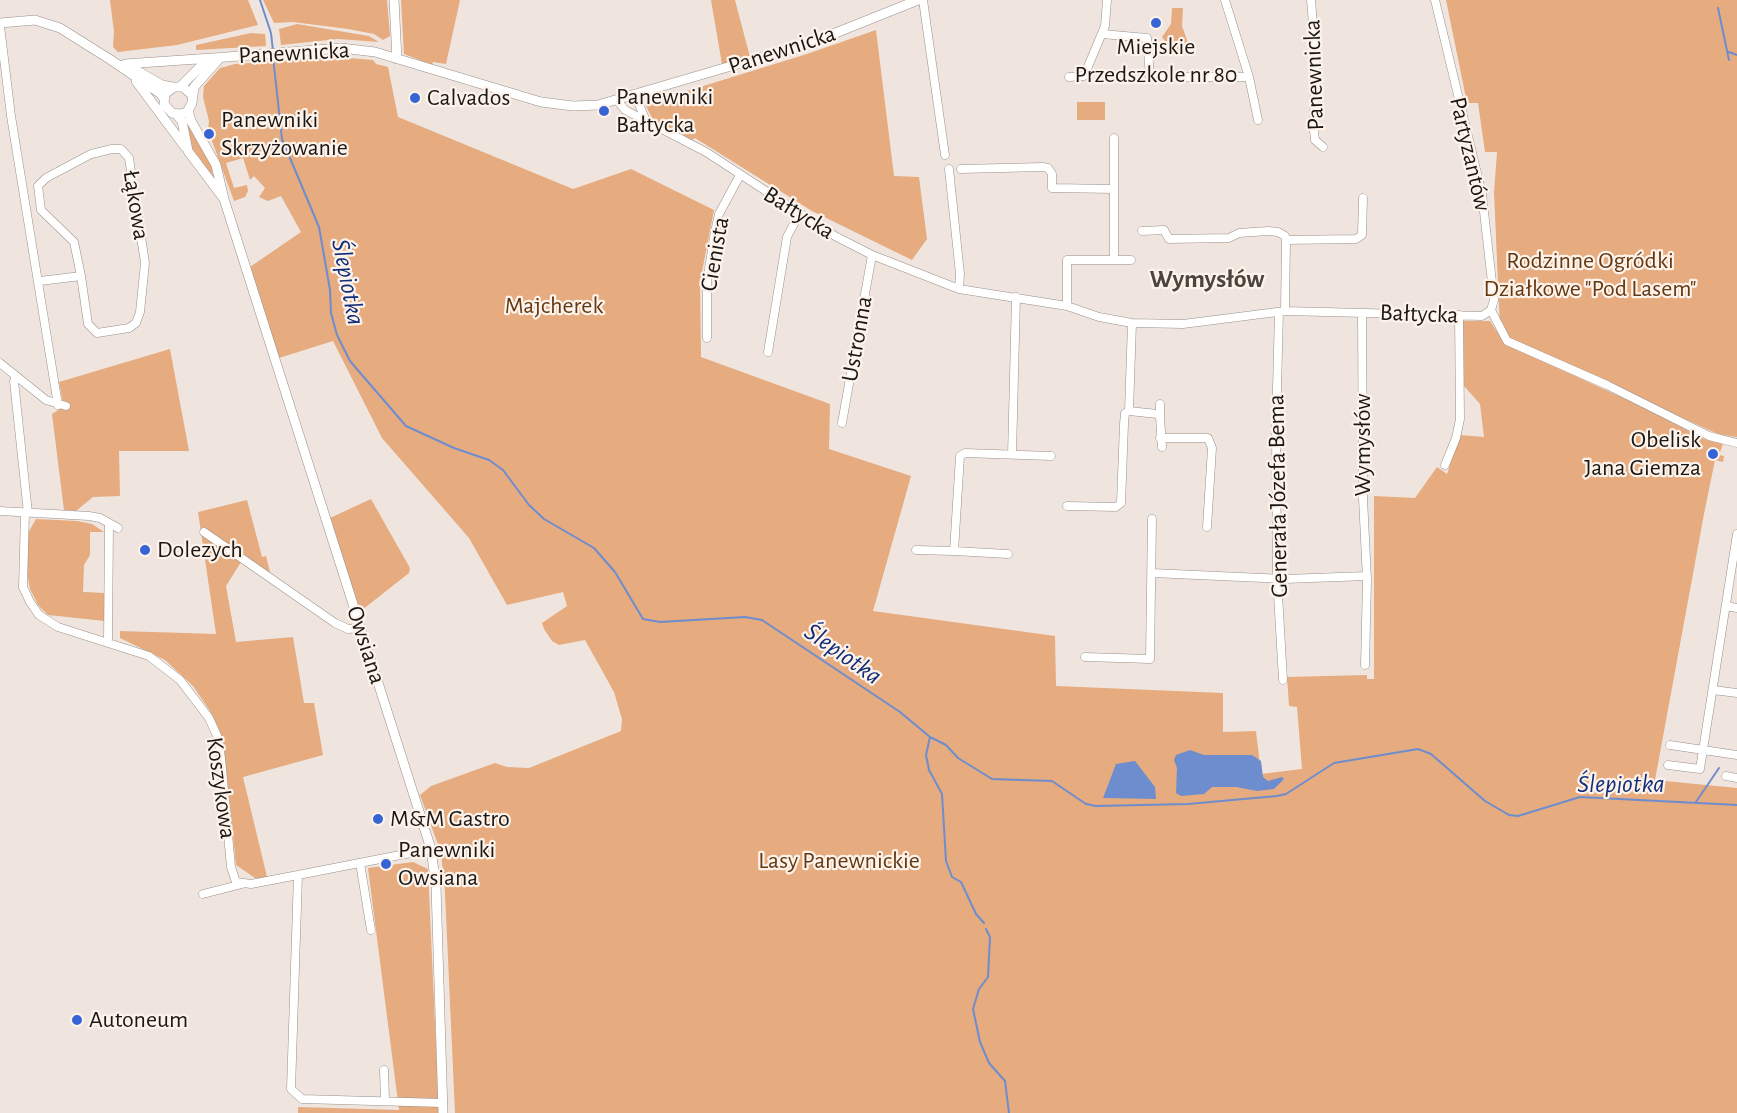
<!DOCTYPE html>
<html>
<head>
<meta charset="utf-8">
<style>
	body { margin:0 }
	canvas { display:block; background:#efe5de }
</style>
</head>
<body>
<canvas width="1737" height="1113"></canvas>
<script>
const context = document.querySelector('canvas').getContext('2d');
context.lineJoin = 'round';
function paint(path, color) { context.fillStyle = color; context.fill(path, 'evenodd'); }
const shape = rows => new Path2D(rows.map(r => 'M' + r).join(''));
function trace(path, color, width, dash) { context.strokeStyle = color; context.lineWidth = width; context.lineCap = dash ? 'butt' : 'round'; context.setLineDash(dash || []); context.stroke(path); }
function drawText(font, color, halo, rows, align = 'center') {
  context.font = font + ' "Alegreya Sans",sans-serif'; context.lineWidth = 4.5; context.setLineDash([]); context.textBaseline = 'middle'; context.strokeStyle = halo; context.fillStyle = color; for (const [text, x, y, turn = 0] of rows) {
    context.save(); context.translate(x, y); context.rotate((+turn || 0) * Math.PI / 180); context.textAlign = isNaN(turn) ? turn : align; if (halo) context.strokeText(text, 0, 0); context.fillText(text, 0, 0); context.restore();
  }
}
paint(shape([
	[110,0,248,0,258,25,177,45,118,52,113,47,114,32],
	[263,0,387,0,390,36,383,40,374,34,348,29,293,22,274,23],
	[401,0,460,0,446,64,433,62,432,65,404,54],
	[711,0,735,0,750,57,722,64],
	[1446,0,1737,0,1737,437,1718,434,1509,339,1500,328,1494,192,1497,152,1485,152,1478,103,1467,103],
	[1172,8,1183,8,1182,26,1188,43,1182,43,1181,55,1172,55,1172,43,1165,41,1162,37,1171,24],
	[297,24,369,36,379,42,338,39,281,45,279,29],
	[876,30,894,176,919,177,927,239,912,260,812,211,695,138,692,140,653,120,645,104,807,54],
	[251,33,265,34,266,46,196,50,196,45],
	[338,57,373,60,376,64,388,67,398,117,573,189,631,169,714,210,700,282,701,357,830,404,829,449,911,476,873,611,1055,636,1056,686,1223,693,1223,732,1256,731,1261,774,1302,769,1297,707,1289,706,1287,677,1367,675,1367,679,1374,679,1374,496,1415,498,1437,467,1447,474,1460,435,1484,437,1480,404,1464,386,1462,321,1490,321,1505,344,1645,408,1704,439,1723,444,1719,455,1724,456,1723,462,1715,460,1704,514,1655,780,1737,788,1737,1113,455,1113,445,893,441,853,420,795,431,786,495,763,507,767,529,768,621,731,622,719,614,692,585,640,559,645,552,641,544,629,542,623,567,606,563,592,507,605,469,538,382,438,333,341,279,358,250,267,301,232,281,196,268,201,259,197,265,188,254,176,250,180,243,158,226,163,234,188,247,185,248,191,245,197,234,201,208,130,209,121,203,97,204,86,220,68,235,64],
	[1077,102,1105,102,1105,120,1077,120],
	[184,117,211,161,213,177,191,150],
	[170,349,189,451,119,451,120,496,93,497,76,511,64,510,52,414,60,409,63,403,59,382],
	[371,499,410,568,409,573,362,610,359,609,330,518],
	[247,500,262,557,266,556,271,576,241,562,226,586,236,642,293,637,304,703,314,703,323,755,243,777,267,877,258,880,236,865,223,739,210,711,193,686,165,660,120,638,120,631,216,634,198,512],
	[36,519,77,521,92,524,104,532,90,532,90,555,84,565,83,592,105,593,105,621,48,615,38,605,30,589,27,573,28,533],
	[413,862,428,869,439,1113,298,1113,298,1107,399,1110,368,868]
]), '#e6ab7e');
paint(shape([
	[1190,750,1204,755,1252,755,1261,761,1263,777,1268,781,1282,777,1284,779,1274,789,1257,791,1236,787,1212,787,1204,794,1181,796,1176,793,1177,768,1174,760,1176,755],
	[1135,761,1155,787,1156,799,1103,798,1116,764]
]), '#6e8dcf');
trace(shape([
	[260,0,271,33,273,51],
	[1718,8,1729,60],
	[1729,52,1737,55],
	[273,57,282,139,319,227,330,290,331,313,337,335,350,361,406,426,454,448,489,460,503,470,529,505,544,519,594,548,615,572,643,619,660,622,745,617,762,620,900,712,930,737,946,745,958,758,992,779,1052,781,1086,804,1096,806,1188,804,1277,796,1286,794,1334,763,1418,749,1431,754,1485,801,1509,815,1518,816,1580,797,1737,805],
	[930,737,926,755,929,770,942,794,946,861,952,877,961,882,976,914,984,923],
	[1696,802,1719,768],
	[986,929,990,937,988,977,979,989,973,1009,980,1042,989,1063,1005,1081,1009,1113]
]), '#6e8dcf', 2);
const minor = shape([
	[923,0,945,155],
	[1225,0,1249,77,1258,120],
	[1311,0,1315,49,1314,131,1315,140,1323,147],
	[1435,0,1482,194,1494,300,1491,310],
	[0,26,11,116,58,405],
	[1102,34,1147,38,1150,77,1249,77],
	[1069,77,1084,76,1105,26,1107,0],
	[635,95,646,121],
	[617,100,625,110,706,152,835,236,872,255,959,289,1067,306,1099,317,1132,323,1183,324,1285,311,1482,316,1491,310],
	[949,169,960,274,959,289],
	[961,169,1043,167,1048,168,1052,174,1052,188,1114,189,1114,138],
	[1142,231,1164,230,1169,239,1229,238,1239,233,1268,231,1278,232,1285,236,1286,240,1356,239,1362,235,1363,198],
	[1114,260,1131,260],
	[40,281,81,276,88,324,97,333,129,328,136,323,140,312,145,263,129,158,121,149,112,149,91,154,46,178,38,186,41,210,74,242,81,276],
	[1067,306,1067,260,1114,260,1114,189],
	[1491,310,1507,341,1607,385,1709,436,1737,443],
	[1285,311,1286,240],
	[1279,312,1276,427,1277,577,1283,680],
	[1362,313,1363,498,1367,580,1365,665],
	[707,338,707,281,715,232,719,214,740,175],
	[768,352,787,237,799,214],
	[0,363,46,400,66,406],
	[16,376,14,381,28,513],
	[1129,411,1157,414,1160,417,1162,447],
	[1160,417,1160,404],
	[842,423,872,255],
	[1160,438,1208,438,1212,448,1207,527],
	[1012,455,1016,297],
	[1445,465,1456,438,1460,419,1459,315],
	[1067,506,1116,507,1121,503,1124,424,1125,413,1129,411,1132,323],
	[0,511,89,516,100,518,118,528],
	[25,512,23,587,30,602,39,615,58,627,149,656,180,680,209,718,218,738,221,758,231,867,236,882,251,884,298,875],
	[204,532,335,623,348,629,361,628],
	[916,550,954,551],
	[1008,554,954,551,960,456,965,453,1051,456],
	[1152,573,1285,579,1367,576],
	[1726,606,1737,608],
	[108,642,109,523],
	[1085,657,1150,659,1152,519],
	[1713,690,1737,693],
	[1670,745,1737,755],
	[1668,765,1700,769,1737,534],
	[1726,776,1737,778],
	[431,849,298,875,291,1089,302,1099,443,1103],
	[360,863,371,930],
	[203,894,242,884],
	[384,1070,385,1101]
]);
const tertiary = shape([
	[394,0,397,59],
	[0,23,35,20,60,28,111,60,161,94,164,99],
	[125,64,212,58],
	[125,64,162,85,172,87],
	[136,81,185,147],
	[181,86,203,64,214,58,341,48,375,52,541,102,573,106,598,105,813,42,918,0],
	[192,95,183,87,174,87,165,94,164,104,172,113,179,114,187,112,192,103,194,87,219,59],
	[188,110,191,121,216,165,224,199,431,849,436,886,443,1113],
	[176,114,182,121,188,151,224,199]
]);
trace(minor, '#99908a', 9);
trace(tertiary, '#99908a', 10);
trace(minor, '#fff', 8);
trace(tertiary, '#fff', 9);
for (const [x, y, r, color] of [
	[1156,23,6,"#3664d4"],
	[415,98,6,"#3664d4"],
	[604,111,6,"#3664d4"],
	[209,134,6,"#3664d4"],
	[1713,454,6,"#3664d4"],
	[145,550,6,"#3664d4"],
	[378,819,6,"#3664d4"],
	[386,864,6,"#3664d4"],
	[77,1020,6,"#3664d4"]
]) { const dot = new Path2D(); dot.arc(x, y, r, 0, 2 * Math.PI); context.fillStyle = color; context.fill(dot); trace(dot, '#fdf3eb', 2); }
drawText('24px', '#1a1714', '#fdf3eb', [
	["Miejskie",1156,47,"center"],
	["Przedszkole nr 80",1156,75,"center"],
	["Panewniki",616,97],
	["Bałtycka",616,125],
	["Calvados",427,98],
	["Panewniki",221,120],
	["Skrzyżowanie",221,148],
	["Obelisk",1701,440,"right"],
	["Jana Giemza",1701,468,"right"],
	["Dolezych",157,550],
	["M&M Gastro",390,819],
	["Panewniki",398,850],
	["Owsiana",398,878],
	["Autoneum",89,1020]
], 'left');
drawText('24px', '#1a1714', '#fdf3eb', [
	["Panewnicka",782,50,-18],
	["Panewnicka",294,53,-3],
	["Panewnicka",1314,75,-92],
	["Partyzantów",1470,154,77],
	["Łąkowa",136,205,81],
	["Bałtycka",799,213,32],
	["Cienista",715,254,-80],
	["Bałtycka",1419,314,2],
	["Ustronna",857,339,-80],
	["Wymysłów",1363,445,-90],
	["Generała Józefa Bema",1278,496,-91],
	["Owsiana",366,645,72],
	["Koszykowa",221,788,82]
]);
drawText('24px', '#643810', '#fdf3eb', [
	["Rodzinne Ogródki",1590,261],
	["Działkowe \"Pod Lasem\"",1590,289],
	["Majcherek",554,306],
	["Lasy Panewnickie",839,861]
]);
drawText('bold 26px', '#4c443e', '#fdf3eb', [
	["Wymysłów",1207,279]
]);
drawText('italic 26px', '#112d7a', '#fdf3eb', [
	["Ślepiotka",348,282,79],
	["Ślepiotka",843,654,35],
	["Ślepiotka",1621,784]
]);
</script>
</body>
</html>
